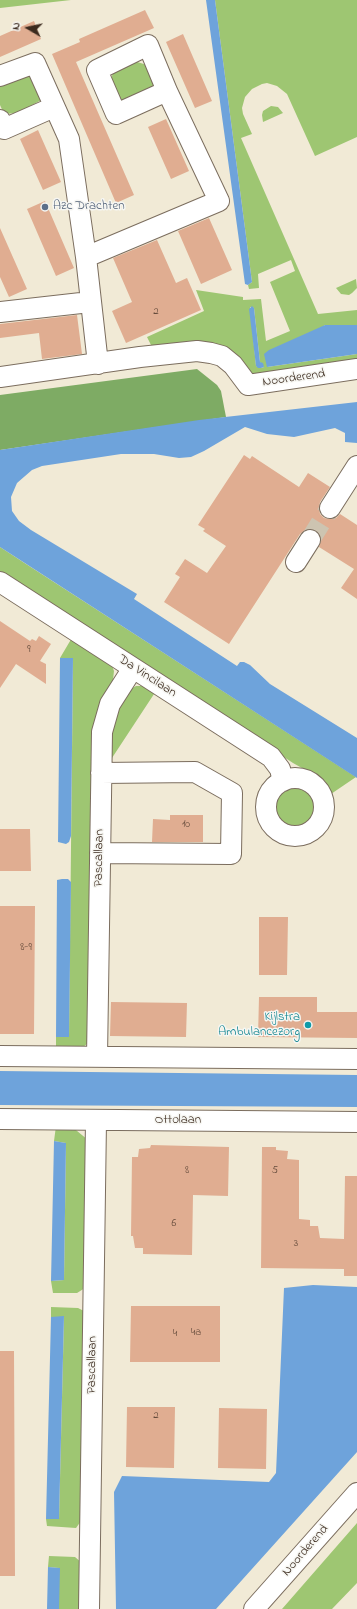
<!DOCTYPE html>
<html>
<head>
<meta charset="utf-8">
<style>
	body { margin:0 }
	#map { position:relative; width:357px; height:1609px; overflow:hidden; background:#f1ead6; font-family:"Indie Flower",sans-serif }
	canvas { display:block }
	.north { position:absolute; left:8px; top:8px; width:40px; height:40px; -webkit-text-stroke:3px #f6f6f2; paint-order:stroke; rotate:279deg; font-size:11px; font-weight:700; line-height:16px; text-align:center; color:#3b2a1e }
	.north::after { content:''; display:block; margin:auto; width:14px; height:18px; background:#3b2a1e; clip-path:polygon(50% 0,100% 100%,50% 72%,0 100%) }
</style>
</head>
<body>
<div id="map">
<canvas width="357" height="1609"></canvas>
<div class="north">N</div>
</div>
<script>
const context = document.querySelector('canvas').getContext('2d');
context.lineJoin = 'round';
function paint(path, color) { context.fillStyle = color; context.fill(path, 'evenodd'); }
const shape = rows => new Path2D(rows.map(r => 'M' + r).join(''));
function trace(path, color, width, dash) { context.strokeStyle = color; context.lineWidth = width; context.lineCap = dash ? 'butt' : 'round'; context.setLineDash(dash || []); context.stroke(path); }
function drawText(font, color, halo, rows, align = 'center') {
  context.font = font + ' "Indie Flower",sans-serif'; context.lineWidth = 3; context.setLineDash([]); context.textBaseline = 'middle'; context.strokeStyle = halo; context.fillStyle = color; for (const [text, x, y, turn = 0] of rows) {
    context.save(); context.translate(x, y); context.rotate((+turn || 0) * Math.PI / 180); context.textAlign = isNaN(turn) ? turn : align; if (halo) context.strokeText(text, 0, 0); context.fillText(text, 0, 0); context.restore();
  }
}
paint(shape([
	[0,0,71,0,0,8],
	[215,0,357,0,357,137,315,156,287,94,277,86,267,83,262,84,252,89,245,97,242,108,243,114,252,134,241,138,318,314,357,310,357,325,325,325,267,367,357,354,357,363,255,376,243,367,153,349,147,337,204,311,196,290,243,297,243,300,261,299,266,341,290,331,270,282,295,271,291,260,258,274,259,288,249,289,248,285,252,282],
	[250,307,254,308,260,362,264,367,261,368,256,366],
	[134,61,147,65,156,83,154,94,120,103,111,82,113,71],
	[34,74,43,99,18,113,4,114,0,105,0,83],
	[271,106,278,107,283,113,263,122,262,115,263,111],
	[356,279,357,288,352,293,349,295,341,294,336,288],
	[0,547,26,564,356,777,331,794,325,781,293,763,136,659,0,571],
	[73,636,111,663,114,671,113,680,111,686,88,1043,82,1048,56,1052,56,1037,69,1036,73,658,60,658],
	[136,686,147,686,156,691,110,761,110,736,115,710,126,692],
	'273 807a22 22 0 1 1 44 0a22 22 0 1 1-44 0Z',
	[56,1126,71,1126,88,1140,85,1288,77,1293,53,1293,51,1281,64,1280,66,1143,54,1141],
	[51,1307,78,1308,84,1311,84,1517,76,1528,47,1526,46,1519,59,1519,64,1317,51,1317],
	[357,1523,357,1583,332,1609,282,1609],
	[49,1556,75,1557,82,1563,82,1609,59,1609,59,1568,48,1567]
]), '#9ec672');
paint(shape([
	[197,369,217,385,221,391,226,417,0,450,0,395]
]), '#7eab64');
paint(shape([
	[206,0,215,0,252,282,248,285,245,284],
	[252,306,254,308,260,362,263,363,264,367,261,368,258,368,256,366,249,309],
	[325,325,357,325,357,354,267,367,264,354,269,350],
	[357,402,357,443,345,442,345,433,335,428,294,437,267,434,245,427,204,451,191,457,179,458,154,454,121,454,42,466,32,470,17,483,11,497,12,511,19,521,31,530,137,594,134,599,237,666,240,662,244,662,250,665,270,684,357,738,357,778,0,547,0,450,199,420],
	[60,658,73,658,71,836,69,842,66,844,58,842],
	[62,879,68,879,71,882,69,1037,56,1037,57,880],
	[0,1071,357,1075,357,1107,0,1105],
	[54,1141,66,1143,64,1280,51,1281],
	[313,1285,357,1287,357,1452,216,1609,116,1609,114,1492,122,1476,269,1482,276,1473,284,1288],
	[64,1316,59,1519,46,1519,51,1317],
	[48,1567,60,1568,59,1609,47,1609]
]), '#6ea3db');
paint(shape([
	[145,10,154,28,76,62,134,195,116,203,52,54,80,42,79,39],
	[34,21,41,39,0,57,0,36],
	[183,34,212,101,195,108,166,42],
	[166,119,189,171,171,179,148,127],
	[38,130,61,182,43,190,20,139],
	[45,201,74,268,56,276,27,209],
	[209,218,232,270,201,284,178,231],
	[0,228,27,289,9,297,0,277],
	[157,240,176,283,187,278,201,310,126,343,112,311,132,302,113,258],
	[77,315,82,354,42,359,39,333,0,338,0,324],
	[244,455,250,459,252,456,299,487,308,473,330,487,320,502,319,508,320,514,324,518,330,519,336,518,340,514,357,525,357,599,341,588,354,569,319,547,321,540,320,535,316,531,311,529,305,530,300,534,229,644,164,602,180,577,175,574,185,559,207,573,226,546,203,531,205,529,198,525],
	[0,621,30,641,32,639,36,641,39,636,51,644,40,661,46,664,46,684,16,664,0,688],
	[170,815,203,815,203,842,152,842,153,819,170,820],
	[0,829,30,829,31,871,0,871],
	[0,906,35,906,34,1034,0,1034],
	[259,917,288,917,287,975,259,975],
	[259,997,317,997,317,1012,357,1012,357,1038,258,1037],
	[111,1002,187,1003,186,1037,110,1036],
	[151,1145,229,1147,228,1196,193,1195,192,1255,143,1254,143,1248,135,1248,133,1236,131,1236,132,1157,138,1157,139,1149,150,1148],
	[262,1147,276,1147,276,1150,288,1151,287,1159,299,1160,299,1219,310,1220,310,1226,318,1226,320,1238,344,1239,345,1176,357,1176,357,1276,344,1276,344,1269,261,1268],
	[131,1306,220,1306,220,1362,130,1362],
	[0,1351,14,1351,15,1576,0,1576],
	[127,1407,175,1407,174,1468,126,1467],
	[219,1408,267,1409,266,1469,218,1468]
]), '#e0ad91');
trace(shape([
	[310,540,330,508]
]), '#cdc4b1', 20, [20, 10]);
const minor = shape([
	[0,76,35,63,69,139,86,257,98,364],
	[0,120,4,129,54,107],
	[86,257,219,201,167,91,148,45,97,70,116,114,167,91],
	[0,312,90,302],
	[0,377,140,357,197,351,211,353,222,356,233,365,248,385,357,369],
	[330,508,357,466],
	[296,562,310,540],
	[0,582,271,757,280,769,283,781],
	'266 807a29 29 0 1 1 58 0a29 29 0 1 1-58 0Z',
	[100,853,231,854,232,793,195,772,101,773],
	[0,1056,357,1059],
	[97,1057,102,732,110,704,133,668],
	[0,1119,357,1122],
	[89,1609,96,1121],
	[254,1609,357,1493]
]);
trace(minor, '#7b6d5e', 22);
trace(minor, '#fff', 20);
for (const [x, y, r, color] of [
	[45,207,4,"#5c6f8a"],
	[308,1025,4,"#0f9aa8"]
]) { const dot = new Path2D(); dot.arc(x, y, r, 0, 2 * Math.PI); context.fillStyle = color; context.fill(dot); trace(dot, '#f6f6f2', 1.5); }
drawText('11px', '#644b3b', null, [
	["2",156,312],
	["9",29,650],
	["10",186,825],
	["8-9",26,948],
	["8",187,1171],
	["5",275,1171],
	["6",174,1224],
	["3",296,1244],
	["4a",196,1333],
	["4",175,1334],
	["2",156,1416]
]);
drawText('13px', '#4e5e75', '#f6f6f2', [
	["Azc Drachten",53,207]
], 'left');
drawText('13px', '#3b2a1e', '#f6f6f2', [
	["Noorderend",294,379,-8],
	["Da Vincilaan",147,677,33],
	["Pascallaan",100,858,-89],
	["Ottolaan",178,1121],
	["Pascallaan",93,1365,-89],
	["Noorderend",306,1551,-49]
]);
drawText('13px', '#0d838f', '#f6f6f2', [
	["Kijlstra",300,1018],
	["Ambulancezorg",300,1033]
], 'right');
</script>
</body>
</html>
